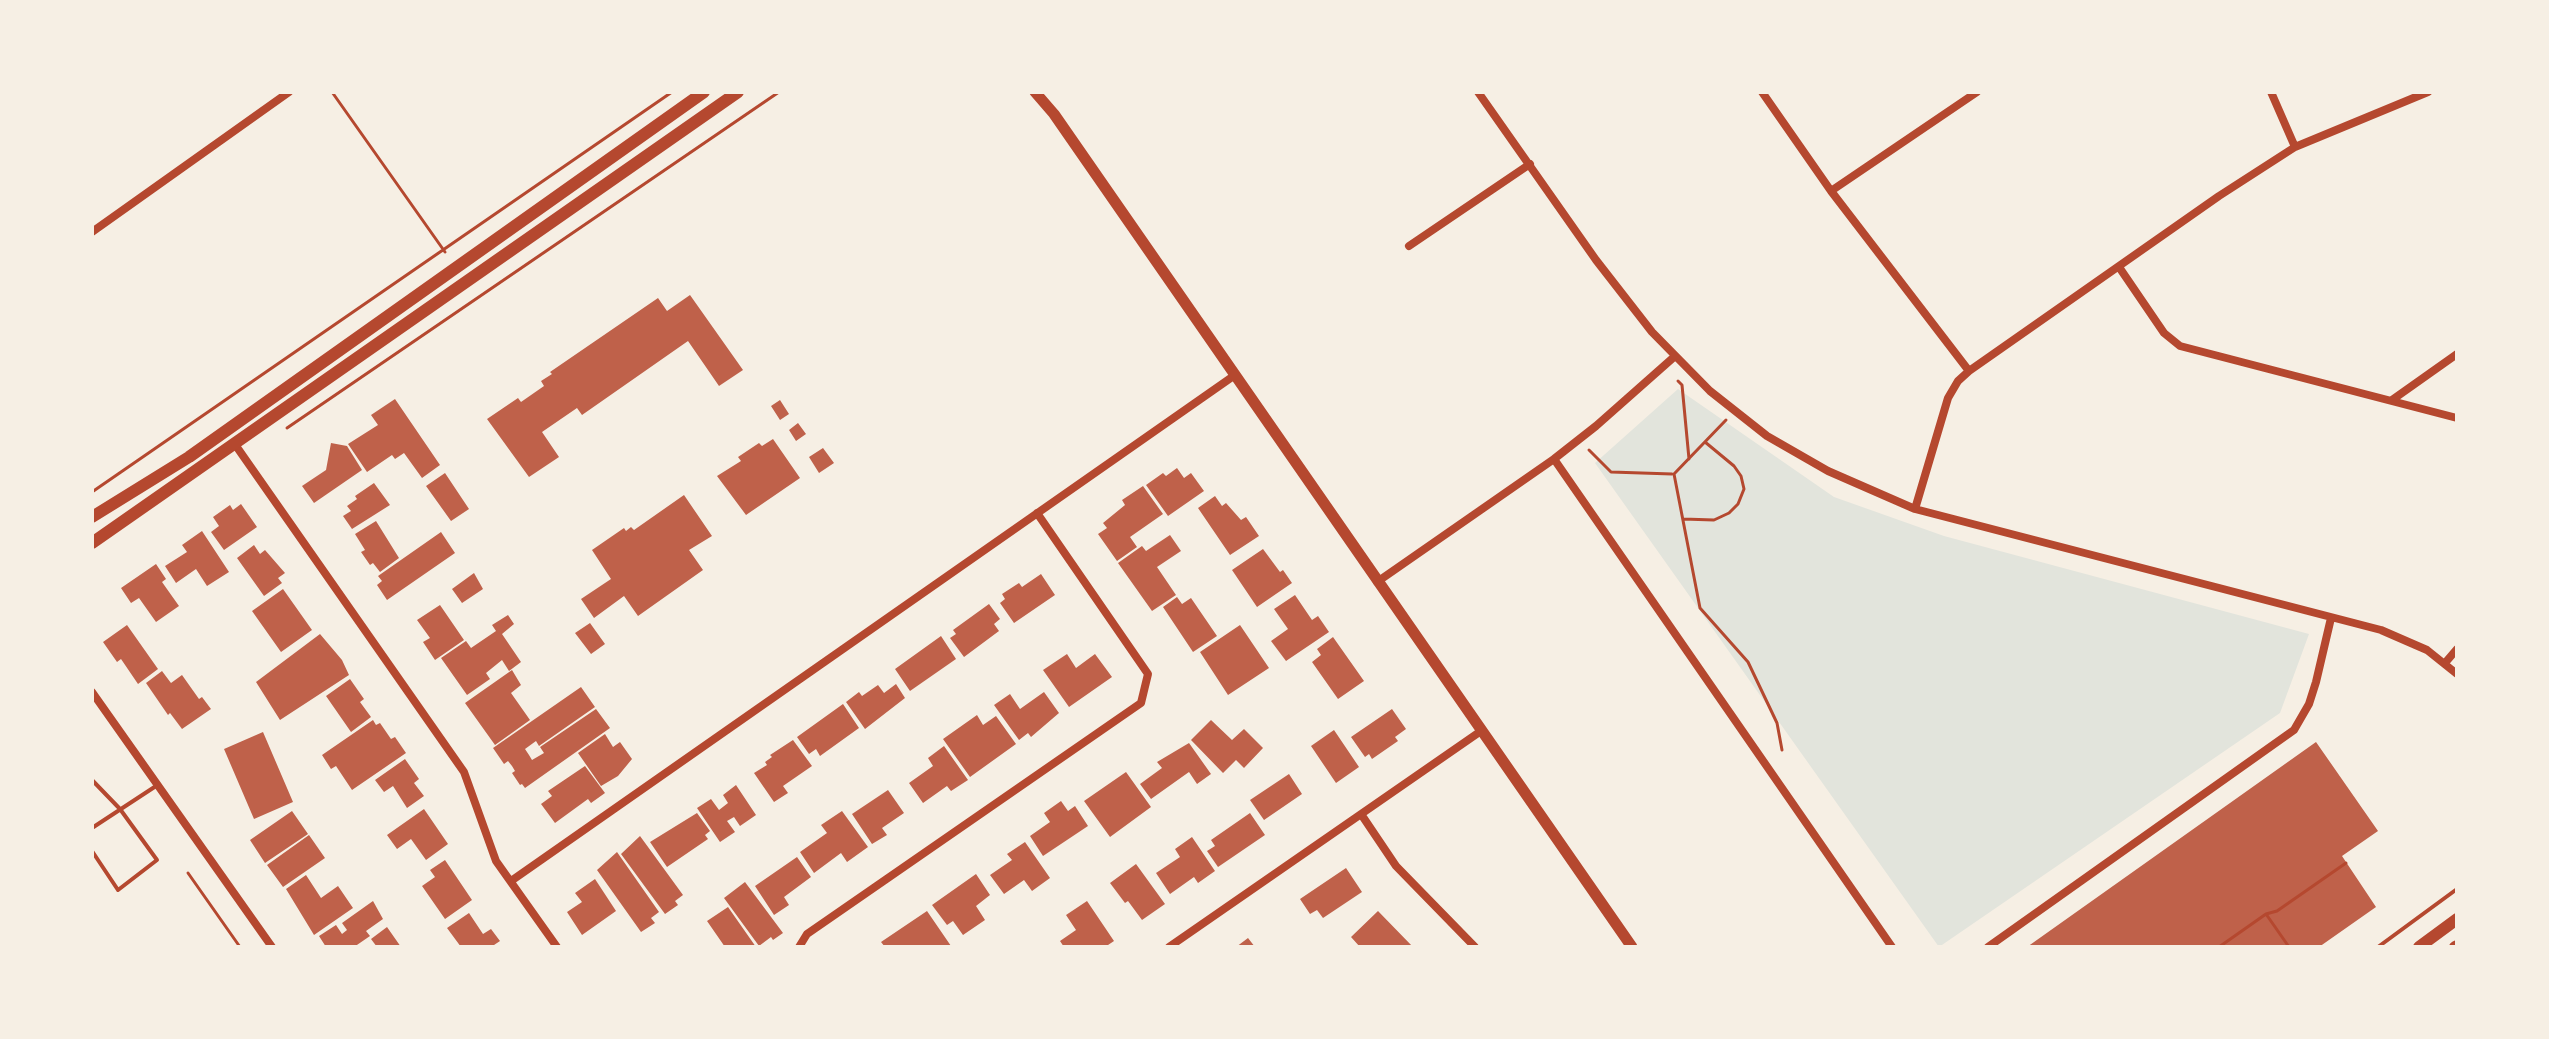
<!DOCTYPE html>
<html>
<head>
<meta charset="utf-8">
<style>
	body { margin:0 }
	#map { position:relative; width:2549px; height:1039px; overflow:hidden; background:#f6efe4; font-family:Mulish,sans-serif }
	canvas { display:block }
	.frame { position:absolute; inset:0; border:94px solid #f6efe4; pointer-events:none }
</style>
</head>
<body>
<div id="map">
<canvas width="2549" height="1039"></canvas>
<div class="frame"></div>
</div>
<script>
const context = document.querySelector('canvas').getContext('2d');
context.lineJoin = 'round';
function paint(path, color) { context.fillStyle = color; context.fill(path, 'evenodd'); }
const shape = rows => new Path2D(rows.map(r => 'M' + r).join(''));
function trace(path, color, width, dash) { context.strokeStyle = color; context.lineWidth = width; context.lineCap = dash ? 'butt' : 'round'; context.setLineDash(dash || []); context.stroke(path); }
paint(shape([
	[1678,389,1834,497,1944,536,2309,634,2280,713,1939,947,1595,463]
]), '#e2e4dc');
paint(shape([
	[690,295,743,370,719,386,688,341,582,415,577,408,542,432,559,457,529,477,487,419,518,398,521,402,544,386,541,381,552,374,550,372,658,298,667,311],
	[395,399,440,465,422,478,404,453,395,459,392,455,367,472,348,444,378,425,371,415],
	[780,400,789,414,780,420,771,406],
	[798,423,806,434,796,441,789,430],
	[773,439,800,478,746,515,717,476,741,461,738,457,759,443,762,446],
	[331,443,347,446,362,470,314,503,302,486,326,470],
	[823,448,834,463,819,473,809,457],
	[1177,468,1184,478,1191,473,1204,491,1168,516,1146,485,1163,473,1166,476],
	[445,473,469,509,451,521,426,486],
	[374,483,390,505,352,529,343,516,351,511,347,506,357,499,355,496],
	[1143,486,1163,514,1130,537,1137,547,1117,561,1098,534,1107,528,1103,523,1125,505,1122,500],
	[684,495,712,536,689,550,703,570,638,616,624,596,594,618,581,599,611,579,592,550,624,528,626,531,631,527,634,530],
	[1215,496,1222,506,1226,503,1241,520,1246,517,1259,536,1230,555,1198,508],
	[241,504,257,527,224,550,211,532,219,526,213,517,230,505,233,510],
	[376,521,399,558,380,572,373,563,370,565,361,552,365,550,355,534],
	[202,531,229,572,207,586,196,569,176,583,165,566,187,552,182,545],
	[441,532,455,553,387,600,377,585,382,581,378,576],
	[1170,535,1181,551,1157,567,1176,595,1152,611,1118,563,1142,546,1146,551],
	[254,545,260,554,265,550,285,573,278,578,282,583,264,596,237,558],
	[1263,549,1280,572,1283,570,1292,583,1257,607,1232,570],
	[156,564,166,579,162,582,179,606,156,622,139,598,131,603,121,588],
	[474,573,483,589,462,603,452,589],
	[1041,574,1055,595,1014,623,1000,603,1005,599,1002,594,1019,583,1022,587],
	[283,589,312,630,281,652,252,611],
	[1295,595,1312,620,1318,616,1329,632,1286,661,1271,641,1288,629,1274,609],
	[1177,597,1182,604,1191,598,1217,636,1193,652,1163,607],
	[989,604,1000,619,994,624,999,631,964,657,950,638,956,634,953,630],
	[440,605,464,640,435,660,423,642,430,638,417,620],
	[508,615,514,624,502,634,521,662,509,671,502,660,486,673,490,679,467,695,441,658,466,641,471,648,496,631,492,625],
	[590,623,605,644,591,654,575,633],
	[127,625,158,669,138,684,121,659,117,662,103,642],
	[1240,625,1269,668,1228,695,1200,652],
	[320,634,342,660,349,675,280,720,256,682],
	[941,636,956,659,910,691,895,669],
	[1333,637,1364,681,1338,699,1312,662,1321,655,1317,649],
	[1067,654,1076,668,1095,654,1112,677,1069,707,1043,670],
	[512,670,521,685,511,693,530,720,495,745,465,703],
	[162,671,171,683,182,675,199,699,202,697,211,709,182,729,170,713,168,715,146,683],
	[350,679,364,699,360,702,371,717,351,732,326,696],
	[896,684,905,698,865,729,846,702,859,692,862,696,878,685,884,693],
	[581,687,595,707,539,746,536,741,525,749,529,755,532,760,544,753,540,747,596,709,610,728,525,788,522,784,520,785,512,773,515,771,512,766,508,761,504,764,493,748],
	[1044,692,1059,713,1031,737,1028,733,1019,740,994,705,1010,694,1020,709],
	[843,704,859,728,820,756,816,749,809,754,797,737],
	[1392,709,1406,729,1395,737,1398,741,1372,759,1369,754,1365,757,1351,737],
	[977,715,983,725,996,716,1016,744,970,777,943,739],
	[373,720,376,725,380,723,391,739,395,737,406,753,352,790,336,766,331,769,322,755],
	[1211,720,1232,740,1244,729,1263,748,1244,768,1236,760,1223,773,1191,740],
	[1334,730,1359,767,1336,783,1311,746],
	[263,732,293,802,254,819,224,749],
	[605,734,613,747,620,742,632,759,618,776,601,786,578,753],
	[793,740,812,766,783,786,788,793,774,802,754,773,767,765,765,762,772,757,770,755],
	[2316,742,2378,831,2342,856,2376,907,2319,947,2027,947],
	[1189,743,1211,774,1197,784,1189,772,1151,799,1140,784,1162,768,1157,762],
	[944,746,968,780,951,791,947,786,923,803,909,783,933,766,928,758],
	[405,759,419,779,414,783,424,796,407,808,393,786,384,792,375,780],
	[585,766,605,793,591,803,588,799,555,823,541,804,552,796,548,791],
	[1126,772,1151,807,1110,837,1084,801],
	[1289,774,1302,794,1264,820,1250,800],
	[736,785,756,815,740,826,734,817,727,821,735,832,720,842,697,808,711,799,719,810,728,803,723,795],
	[888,790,904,813,882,828,887,835,872,844,852,814],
	[1061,801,1068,811,1075,806,1088,826,1043,856,1030,836,1050,822,1044,813],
	[424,809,448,844,426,860,411,839,397,849,387,835],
	[292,811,308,834,265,863,250,840],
	[842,811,868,847,847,862,841,853,814,873,800,852,827,833,821,825],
	[697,813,710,831,705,835,708,839,667,867,650,842],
	[1250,813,1265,835,1218,867,1207,851,1215,846,1211,840],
	[309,835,325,858,283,887,267,865],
	[640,836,683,895,675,901,678,905,665,914,621,854],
	[1192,837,1215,871,1198,883,1194,877,1170,894,1156,873,1180,857,1175,849],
	[1025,842,1050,878,1032,891,1024,880,1004,894,990,875,1012,860,1007,854],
	[617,852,659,912,651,918,655,923,641,932,597,870],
	[797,857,811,877,784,897,789,905,774,915,755,886],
	[445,860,472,900,445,919,422,886,435,877,430,870],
	[1136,864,1165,904,1142,920,1128,901,1125,903,1110,883],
	[1346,868,1362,892,1323,918,1317,910,1310,914,1300,899],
	[976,874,990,895,976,906,985,920,963,935,953,921,947,925,932,905],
	[306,875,321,898,338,886,353,908,314,935,286,889],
	[595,879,616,911,582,935,567,912,582,902,575,893],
	[745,882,783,933,773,940,771,937,759,946,724,898],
	[373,901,383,919,366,931,370,936,354,947,326,947,319,936,336,925,342,934,347,930,342,923],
	[1087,901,1114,941,1105,947,1064,947,1060,941,1076,930,1066,915],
	[728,907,756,947,725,947,707,921],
	[927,911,951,946,885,947,881,942],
	[1378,911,1413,947,1360,947,1351,937],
	[469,913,483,934,491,929,500,941,491,947,461,947,447,928],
	[387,927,401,947,377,947,371,939],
	[1248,938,1255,947,1236,947]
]), '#bf614a');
trace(shape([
	[332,92,445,252],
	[1678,381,1682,385,1689,459],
	[1726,420,1674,474,1700,608,1748,662,1777,723,1782,750],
	[287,428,779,92],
	[1589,450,1611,472,1672,474],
	[92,492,672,92],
	[1683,519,1714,520,1729,513,1738,504,1744,489,1741,476,1734,466,1705,442],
	[188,873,240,947],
	[2266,914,2289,947],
	[2219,947,2266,914,2277,911,2346,863]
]), '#b5482f', 3);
trace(shape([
	[92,780,120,809,157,860,118,890,92,851],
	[92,828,156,786],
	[2378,947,2457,889]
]), '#b5482f', 4);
trace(shape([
	[1478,92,1596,260,1652,332,1710,391,1767,436,1828,471,1915,509,2381,630,2427,650,2457,674],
	[1762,92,1831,191,1969,371],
	[2271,92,2295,147],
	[1831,191,1977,92],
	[92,232,289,92],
	[1409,246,1530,164],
	[2119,267,2164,333,2180,346,2457,418],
	[2392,400,2457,354],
	[234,443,464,772,496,861,557,947],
	[1554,459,1892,947],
	[1915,509,1948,398,1958,381,1969,371,2219,196,2295,147,2428,92],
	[1377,582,1554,459,1596,426,1674,357],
	[2445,663,2457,649],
	[92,692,272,947],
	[1361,814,1396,866,1475,947],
	[511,881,1235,375],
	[799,947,807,934,1141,703,1148,674,1037,513],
	[1169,947,1481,731],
	[1988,947,2294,730,2309,704,2316,682,2331,618]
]), '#b5482f', 8);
trace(shape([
	[1035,92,1054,114,1632,947]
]), '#b5482f', 11);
trace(shape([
	[92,517,189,457,704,92],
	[92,543,738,92],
	[2419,947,2457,919],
	[2455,947,2457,946]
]), '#b5482f', 12);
</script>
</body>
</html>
